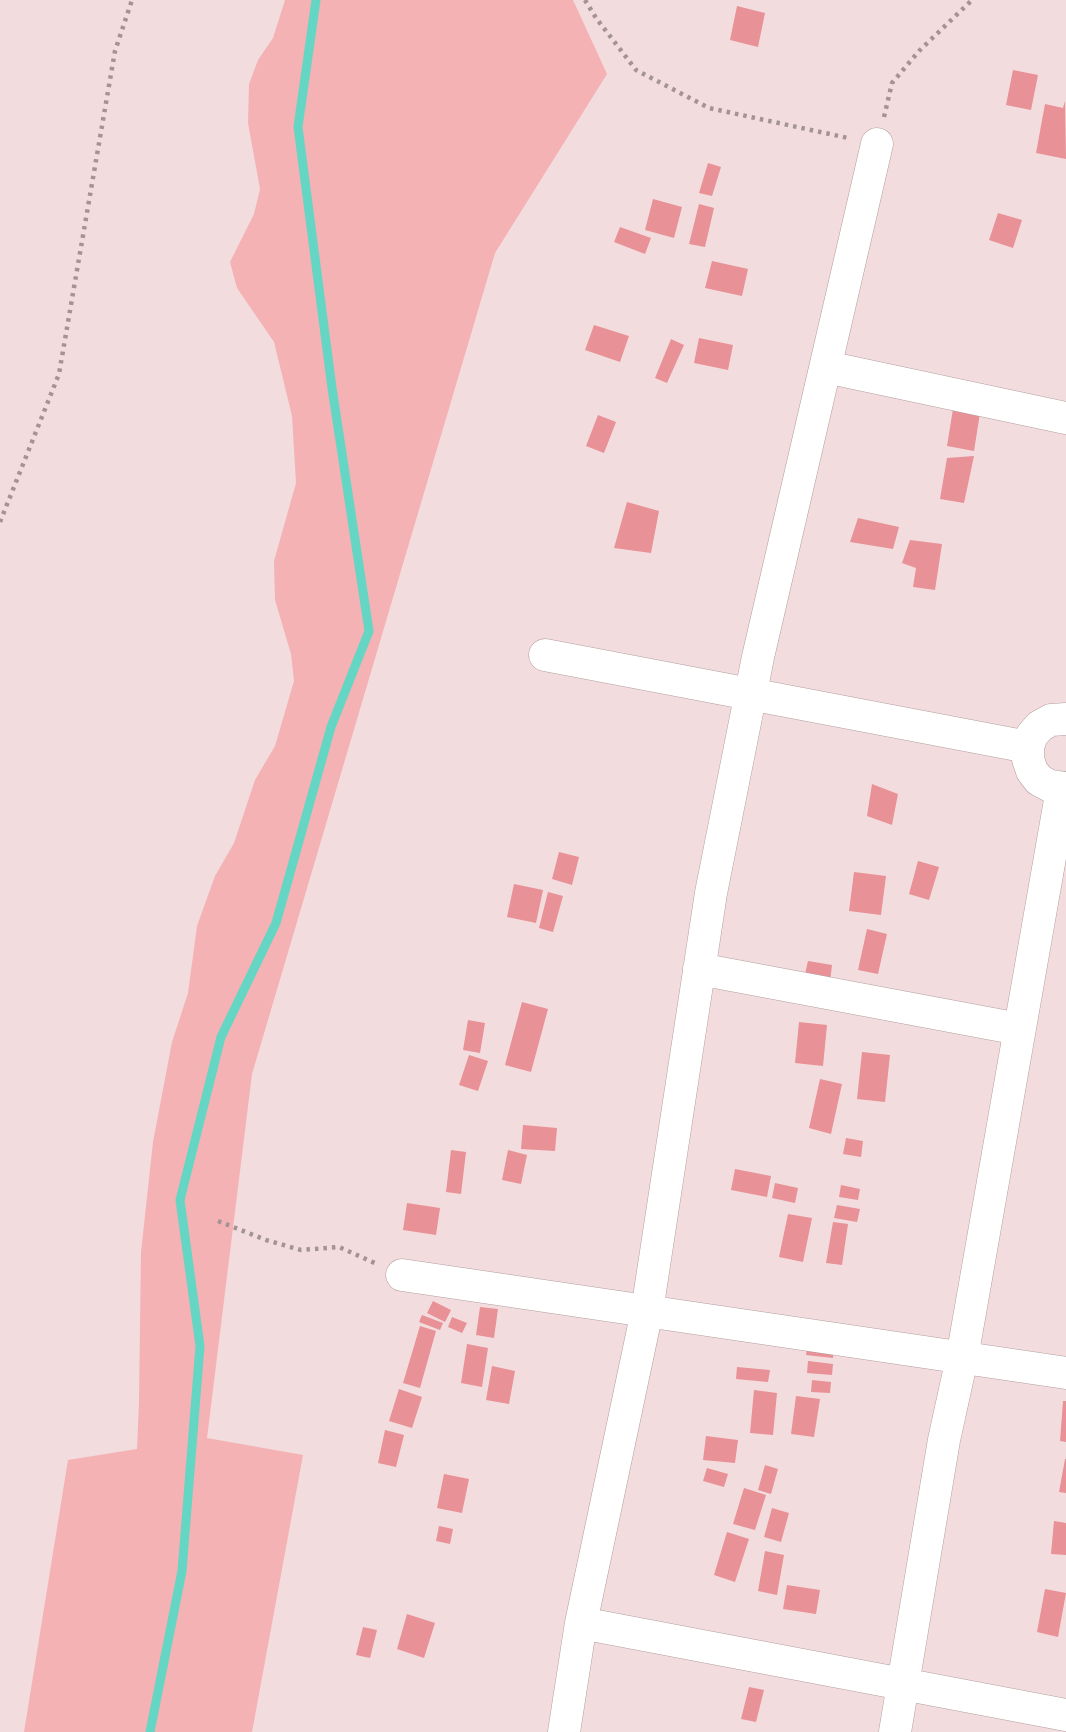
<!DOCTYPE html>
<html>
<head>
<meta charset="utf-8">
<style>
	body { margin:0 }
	canvas { display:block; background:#f3dcdd }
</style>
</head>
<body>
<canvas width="1066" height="1732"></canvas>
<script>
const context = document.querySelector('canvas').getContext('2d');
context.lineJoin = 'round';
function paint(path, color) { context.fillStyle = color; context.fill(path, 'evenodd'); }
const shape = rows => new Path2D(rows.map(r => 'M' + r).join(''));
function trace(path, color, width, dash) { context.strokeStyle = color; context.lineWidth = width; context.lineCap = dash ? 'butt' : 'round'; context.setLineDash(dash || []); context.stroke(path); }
paint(shape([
	[285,0,573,0,607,74,495,253,252,1074,207,1438,303,1455,252,1732,24,1732,68,1460,137,1449,139,1401,141,1252,153,1142,172,1042,188,993,197,926,215,876,234,843,255,780,275,746,294,681,291,654,275,600,274,561,296,483,292,416,274,342,237,288,230,262,254,214,260,189,248,123,249,84,258,60,273,38]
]), '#f4b2b5');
trace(shape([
	[150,1732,182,1571,200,1346,180,1200,221,1037,276,923,331,727,369,631,332,388,298,127,316,0]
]), '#65d5c4', 9);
paint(shape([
	[737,6,765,13,758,47,730,40],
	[1013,70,1038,75,1031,110,1006,105],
	[1065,101,1066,159,1036,153,1045,104,1063,108],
	[708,163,721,167,712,196,699,193],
	[653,199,682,207,674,238,645,230],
	[699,204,714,208,705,247,689,244],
	[998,213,1022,220,1013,248,989,240],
	[620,227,651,238,645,254,614,242],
	[712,261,748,269,742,296,705,288],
	[594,325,629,336,620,362,585,350],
	[699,338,733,345,728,370,694,363],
	[671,339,684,345,667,383,655,378],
	[953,409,980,413,974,451,947,446],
	[598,415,616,422,604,453,586,446],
	[974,456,964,503,940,499,947,458],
	[627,502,659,511,651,553,614,548],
	[858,518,899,527,893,549,850,542],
	[910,540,942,544,935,590,913,587,916,568,902,563],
	[872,784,898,794,892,825,867,816],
	[559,852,579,857,572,885,552,879],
	[918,861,939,867,929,900,909,894],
	[854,872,886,876,881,915,849,911],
	[514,884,543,890,536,923,507,917],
	[548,892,563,896,553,932,539,928],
	[867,929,887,934,878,974,858,970],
	[808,961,832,965,830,982,804,978],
	[522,1002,548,1009,531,1072,505,1065],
	[468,1020,485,1023,480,1053,463,1050],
	[799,1022,827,1025,823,1066,795,1063],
	[862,1052,890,1055,885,1102,857,1099],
	[469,1055,488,1061,478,1091,459,1085],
	[820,1079,842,1084,831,1134,809,1128],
	[523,1125,557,1128,555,1151,521,1149],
	[846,1138,863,1141,861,1157,843,1154],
	[451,1150,466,1152,461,1194,446,1192],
	[508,1150,527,1155,521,1184,502,1180],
	[735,1169,771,1176,767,1197,731,1190],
	[775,1183,798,1188,795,1203,772,1198],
	[841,1185,860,1189,858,1200,839,1197],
	[407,1203,440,1208,436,1235,403,1230],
	[837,1205,860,1209,857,1222,834,1218],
	[788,1214,812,1218,803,1262,779,1257],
	[833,1222,848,1224,842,1265,826,1263],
	[433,1301,451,1310,445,1322,427,1313],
	[480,1307,498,1309,494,1338,476,1335],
	[422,1315,443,1323,440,1330,419,1322],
	[452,1317,467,1323,462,1333,448,1327],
	[420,1326,436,1331,420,1388,403,1383],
	[808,1341,834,1344,833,1358,806,1355],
	[467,1344,488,1348,482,1387,461,1383],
	[808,1361,833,1364,832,1375,807,1373],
	[492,1366,515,1371,509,1404,486,1400],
	[737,1367,770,1370,768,1382,736,1379],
	[812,1380,831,1382,830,1393,811,1392],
	[399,1389,422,1397,412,1428,389,1421],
	[754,1390,777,1393,773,1435,750,1433],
	[796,1396,820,1399,814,1437,791,1434],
	[1063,1401,1066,1401,1066,1442,1060,1441],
	[385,1430,404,1435,396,1467,378,1463],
	[706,1436,738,1440,735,1463,703,1460],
	[1065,1459,1066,1459,1066,1493,1059,1492],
	[765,1465,778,1469,771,1494,758,1490],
	[707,1468,728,1474,724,1487,703,1481],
	[444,1474,469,1479,462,1513,437,1508],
	[744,1488,766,1495,755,1530,733,1524],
	[772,1508,789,1513,781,1542,764,1537],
	[1054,1521,1066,1523,1066,1555,1051,1554],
	[439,1526,453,1529,450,1544,436,1541],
	[727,1532,749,1539,735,1582,714,1575],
	[765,1551,784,1555,777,1595,758,1591],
	[787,1585,820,1590,816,1614,783,1609],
	[1045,1589,1066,1593,1058,1637,1037,1632],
	[407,1614,435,1623,424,1658,397,1649],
	[363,1627,377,1630,370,1658,356,1655],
	[749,1687,764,1690,756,1722,741,1719]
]), '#e89197');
const minor = shape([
	[826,367,1066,418],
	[545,655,1028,747],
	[1066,719,1051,720,1040,726,1032,735,1028,747,1028,759,1032,771,1039,780,1050,786,1066,788],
	[699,969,1019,1029],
	[402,1275,1066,1373],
	[581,1623,1066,1715],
	[564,1732,581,1623,647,1311,711,893,758,657,877,144],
	[895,1732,944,1440,962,1358,1062,789]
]);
trace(minor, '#b39e9f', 33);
trace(shape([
	[585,0,596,18,636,70,709,108,848,138],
	[884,117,892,83,919,51,972,0],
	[0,522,59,374,115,51,132,0],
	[218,1221,266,1240,301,1250,339,1247,377,1264]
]), '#a49393', 4.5, [3.5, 5]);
trace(minor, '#fff', 32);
</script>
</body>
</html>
